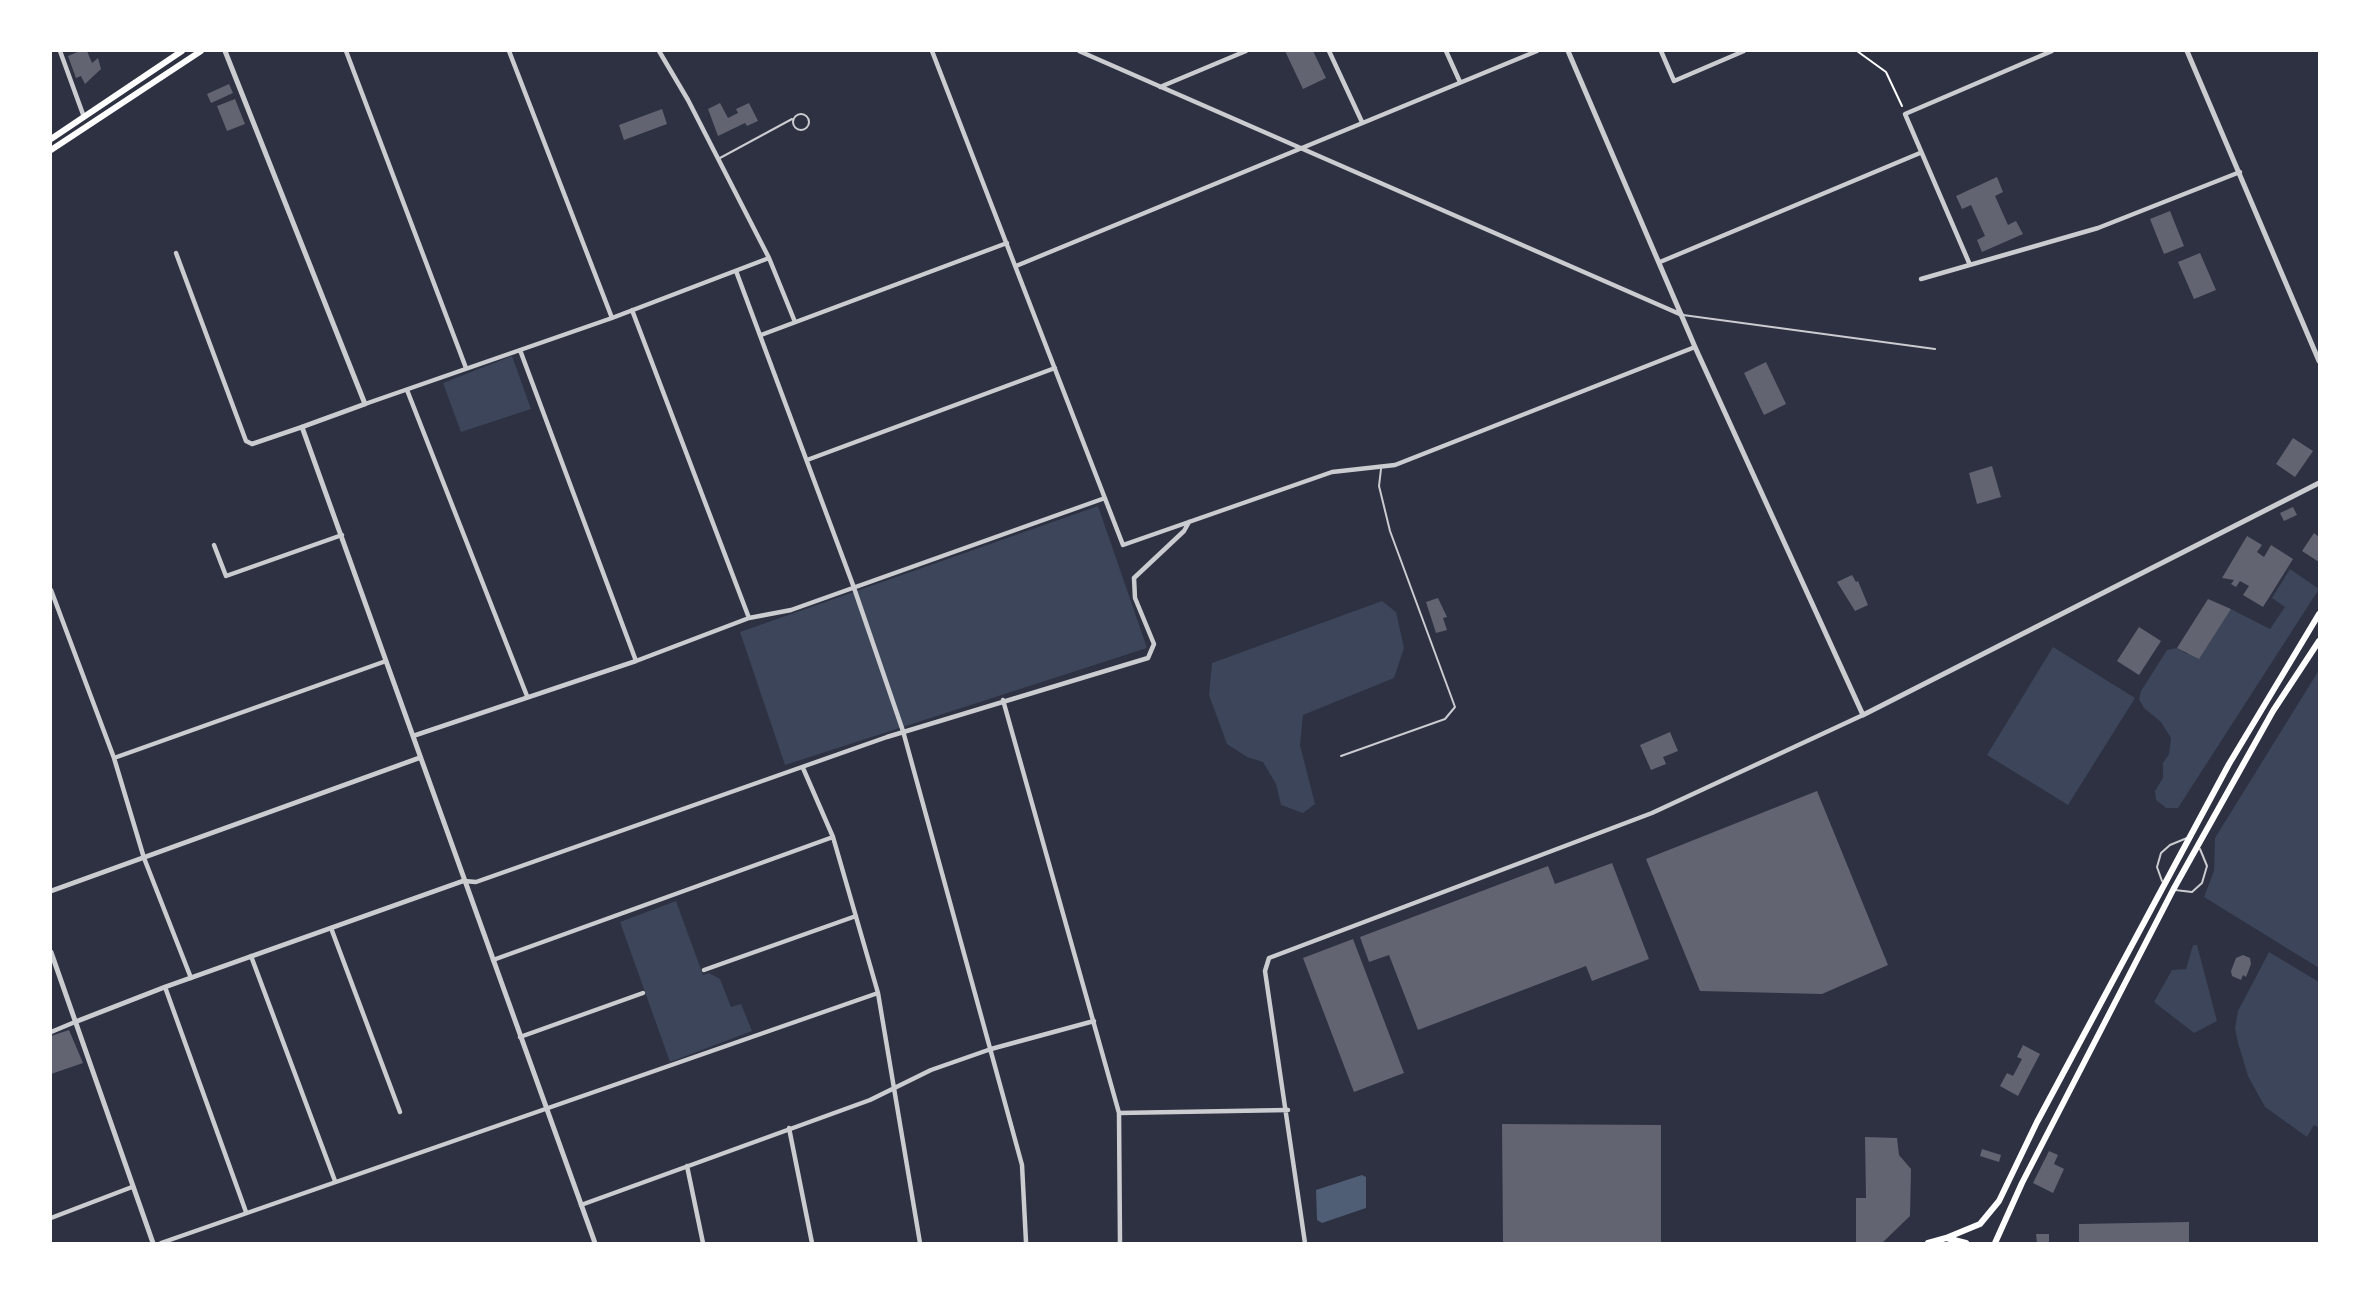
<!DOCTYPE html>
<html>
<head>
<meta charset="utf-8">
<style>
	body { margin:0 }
	#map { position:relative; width:2370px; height:1294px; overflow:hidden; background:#2d3142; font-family:"Alegreya Sans",sans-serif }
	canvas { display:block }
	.frame { position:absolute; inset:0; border:52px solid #fff; pointer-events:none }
</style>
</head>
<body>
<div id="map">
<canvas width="2370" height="1294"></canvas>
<div class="frame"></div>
</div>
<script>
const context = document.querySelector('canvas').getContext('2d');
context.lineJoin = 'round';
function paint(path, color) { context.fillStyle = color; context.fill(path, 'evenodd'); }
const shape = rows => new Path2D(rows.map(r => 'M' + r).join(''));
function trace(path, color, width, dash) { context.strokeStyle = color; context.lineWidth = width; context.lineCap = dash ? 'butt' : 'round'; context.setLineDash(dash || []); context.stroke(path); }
paint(shape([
	[512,356,531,409,461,432,443,383],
	[1098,506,1147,648,785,765,740,632],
	[2290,569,2319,589,2178,808,2166,808,2156,800,2155,791,2163,778,2163,763,2169,754,2171,738,2161,722,2144,708,2139,699,2141,691,2167,650,2177,648,2187,654,2231,609,2270,629,2285,607,2272,598],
	[1382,601,1396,612,1404,648,1394,678,1303,715,1300,745,1315,804,1303,813,1281,805,1276,784,1263,762,1247,757,1227,744,1209,695,1212,663],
	[2053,647,2135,698,2068,805,1987,755],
	[2319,670,2319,968,2204,897,2214,871,2215,838],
	[676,901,703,975,709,973,720,979,731,1007,741,1004,752,1031,670,1062,620,922],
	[2193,945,2197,945,2217,1021,2194,1033,2154,1002,2172,970,2186,969],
	[2269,952,2319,982,2319,1128,2314,1125,2307,1137,2265,1107,2248,1076,2238,1043,2235,1028,2238,1011]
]), '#3c4559');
paint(shape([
	[1362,1175,1366,1177,1366,1208,1322,1223,1317,1220,1316,1190]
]), '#4f5d75');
paint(shape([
	[80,51,87,51,92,63,98,58,101,69,85,84,81,76,76,78,68,56],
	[1285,51,1313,51,1326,78,1303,89],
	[229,84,233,93,211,103,207,94],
	[235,99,245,124,227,131,217,106],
	[720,103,728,118,738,113,736,109,749,103,758,121,747,126,745,123,718,136,708,109],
	[662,109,667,124,624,140,619,125],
	[1997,177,2003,192,1995,196,2008,225,2016,221,2023,234,1982,252,1977,240,1985,236,1971,205,1962,209,1956,196],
	[2170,211,2184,246,2164,254,2150,219],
	[2200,253,2216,290,2194,299,2178,262],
	[1766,362,1786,404,1764,415,1744,373],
	[2293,438,2313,451,2295,477,2276,464],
	[1992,466,2001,497,1977,504,1969,473],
	[2293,507,2297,515,2284,521,2280,513],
	[2314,533,2319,537,2319,562,2302,551],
	[2247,536,2262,545,2257,552,2264,557,2271,545,2293,559,2263,607,2243,595,2249,586,2240,581,2236,587,2231,584,2234,580,2222,578],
	[1852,575,1856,582,1858,581,1868,605,1855,611,1837,582],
	[1438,598,1447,617,1443,618,1447,630,1436,633,1426,602],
	[2208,599,2231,609,2199,659,2177,648],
	[2139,627,2161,641,2139,675,2117,661],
	[1670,732,1678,751,1663,757,1666,764,1651,770,1640,745],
	[1817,791,1888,965,1822,994,1700,991,1646,859],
	[1612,863,1649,959,1592,981,1586,966,1418,1030,1389,955,1369,962,1360,937,1548,866,1555,884],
	[1353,939,1404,1073,1354,1092,1303,958],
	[2243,955,2250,958,2251,964,2246,977,2243,975,2241,980,2232,976,2231,971,2236,958],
	[69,1030,83,1063,51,1074,51,1036],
	[2023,1045,2040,1054,2018,1096,2000,1086,2007,1073,2013,1076,2022,1059,2017,1057],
	[1502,1124,1661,1125,1661,1243,1503,1243],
	[1865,1137,1897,1138,1899,1155,1911,1169,1910,1216,1882,1243,1856,1243,1856,1198,1866,1198],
	[1982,1149,2001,1155,1999,1162,1980,1156],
	[2049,1151,2058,1155,2054,1164,2064,1169,2053,1193,2033,1183],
	[2189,1222,2189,1243,2079,1243,2079,1224],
	[2036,1234,2049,1234,2049,1243,2037,1243]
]), '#626471');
trace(shape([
	[1857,51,1886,72,1902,106]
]), '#fff', 2);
trace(shape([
	'793 122a8 8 0 1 1 16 0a8 8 0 1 1-16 0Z',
	[720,158,792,119],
	[1683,315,1935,349],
	[1341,756,1445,719,1455,707,1390,531,1379,486,1381,469],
	[2162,881,2157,867,2161,853,2170,845,2187,838],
	[2175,890,2192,892,2202,883,2207,866,2200,849]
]), '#caccd0', 2);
trace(shape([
	[60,51,84,117],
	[346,51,466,368],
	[509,51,612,318],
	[659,51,688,100,769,258,795,322],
	[932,51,1123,545,1332,472,1395,465,1695,347],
	[1079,51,1682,315],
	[1329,51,1362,122],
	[1446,51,1460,82],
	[1661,51,1674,81,1744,51],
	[1160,87,1246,51],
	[176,253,246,441,252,444,302,427],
	[1660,262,1920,153],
	[1970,265,1905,114,2052,51],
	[1016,266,1537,51],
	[736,271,853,585,903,731,1022,1165,1026,1242],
	[1921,279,2098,228,2240,172],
	[632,310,749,618],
	[761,335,1007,243],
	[520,350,636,661],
	[407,390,527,696],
	[365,404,612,318,769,258],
	[807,460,1055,368],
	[214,545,226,576,342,535],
	[51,590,114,758,144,858,191,978],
	[1003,700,1119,1113,1120,1243],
	[413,736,636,661,749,618,791,610,1105,498],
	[114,758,386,661],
	[803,768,833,837,878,993,920,1243],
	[464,881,476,882,887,737,1148,658,1154,644,1135,598,1134,578,1184,531,1189,522],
	[331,928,400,1112],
	[251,956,335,1181],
	[493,960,833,837],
	[704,970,856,916],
	[165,987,246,1212],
	[51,1032,75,1022],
	[520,1037,643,993],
	[1119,1113,1288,1110],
	[789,1128,812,1243],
	[687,1166,703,1243],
	[581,1205,870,1100,931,1070,991,1049,1094,1021],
	[51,1218,132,1187],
	[161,1243,878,993],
	[1305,1243,1265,971,1269,958,1652,813,1863,715]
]), '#caccd0', 4.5);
trace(shape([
	[225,51,365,404,302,427,595,1243],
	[1568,51,1695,347,1863,715,2319,483],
	[2187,51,2319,361],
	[51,891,419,758],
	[51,952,153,1243],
	[75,1022,165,987,463,881]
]), '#caccd0', 5);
trace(shape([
	[51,139,182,51],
	[51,150,201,51],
	[1946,1238,1980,1224,1999,1201,2037,1122,2229,764,2319,614],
	[1928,1243,1946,1238,1966,1243],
	[1995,1243,2022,1183,2173,890,2273,711,2319,641]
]), '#fff', 6);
</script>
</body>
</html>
